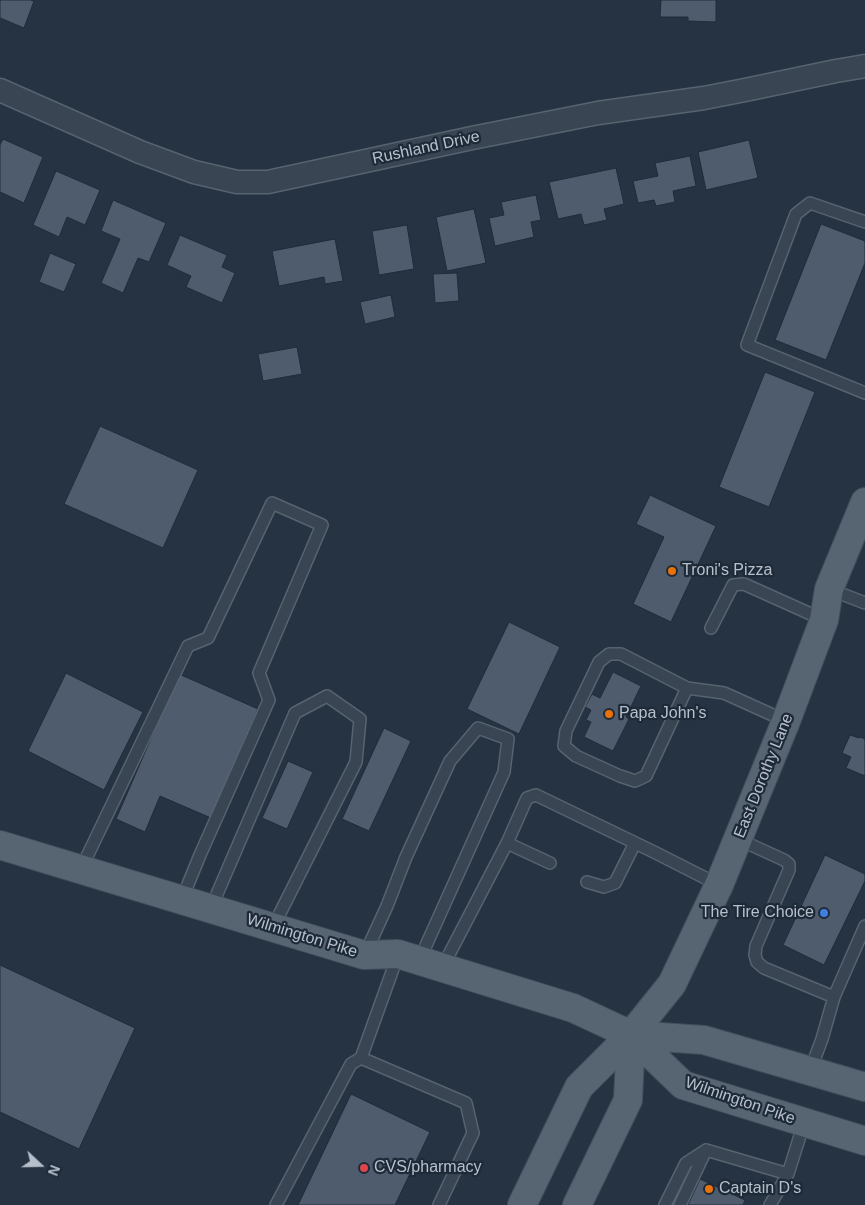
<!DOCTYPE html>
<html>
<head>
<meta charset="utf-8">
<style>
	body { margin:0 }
	#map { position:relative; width:865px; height:1205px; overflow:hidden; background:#253343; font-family:Arial,sans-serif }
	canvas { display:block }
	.north { position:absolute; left:15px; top:1140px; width:50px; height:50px; -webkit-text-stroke:4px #1e2a37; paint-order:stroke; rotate:111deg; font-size:14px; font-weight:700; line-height:20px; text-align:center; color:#b6c0cc }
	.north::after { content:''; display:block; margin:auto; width:18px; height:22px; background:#b6c0cc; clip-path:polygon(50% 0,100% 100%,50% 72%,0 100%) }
</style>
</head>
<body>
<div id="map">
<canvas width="865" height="1205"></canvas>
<div class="north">N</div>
</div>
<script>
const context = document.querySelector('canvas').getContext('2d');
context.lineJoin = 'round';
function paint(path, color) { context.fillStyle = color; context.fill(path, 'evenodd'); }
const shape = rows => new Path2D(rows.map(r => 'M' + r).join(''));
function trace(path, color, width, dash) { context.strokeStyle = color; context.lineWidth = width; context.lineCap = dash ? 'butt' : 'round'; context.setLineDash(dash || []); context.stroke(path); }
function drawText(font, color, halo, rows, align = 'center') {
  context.font = font + ' Arial,sans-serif'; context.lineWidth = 4.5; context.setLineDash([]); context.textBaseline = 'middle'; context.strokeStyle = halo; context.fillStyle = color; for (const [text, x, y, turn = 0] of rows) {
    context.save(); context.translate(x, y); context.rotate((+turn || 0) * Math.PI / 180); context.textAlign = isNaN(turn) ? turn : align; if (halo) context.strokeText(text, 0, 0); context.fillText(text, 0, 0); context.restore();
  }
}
const building = shape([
	[0,0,31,0,34,1,24,28,0,18,0,0],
	[661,0,716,0,716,22,688,21,688,17,660,17,661,0],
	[3,139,43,157,24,203,0,192,0,145,3,139],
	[749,140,758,178,706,190,698,152,749,140],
	[690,156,696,186,673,191,675,202,656,206,654,200,638,203,633,181,658,176,655,163,690,156],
	[616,168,624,204,604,209,607,220,584,225,581,214,558,219,549,182,616,168],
	[56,171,100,190,85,225,67,217,59,237,33,225,56,171],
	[536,195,541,220,531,222,534,237,495,246,489,218,504,215,501,202,536,195],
	[113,200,166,223,149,262,138,258,123,293,101,283,120,239,101,231,113,200],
	[474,209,486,263,447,271,436,217,474,209],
	[821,224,865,241,865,263,826,360,775,340,821,224],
	[407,225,414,269,379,275,372,231,407,225],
	[180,235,227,255,222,267,235,273,222,303,186,287,191,276,167,265,180,235],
	[335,239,343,281,325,284,324,277,279,286,272,251,335,239],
	[50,253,76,264,64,292,39,282,50,253],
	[457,273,459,301,435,303,433,274,457,273],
	[391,295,395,317,365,324,360,302,391,295],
	[297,347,302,374,263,381,258,354,297,347],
	[765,372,815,392,769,507,719,487,765,372],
	[100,426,198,470,163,548,64,504,100,426],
	[650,495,716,526,671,622,633,604,664,537,636,524,650,495],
	[509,622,560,647,519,734,467,709,509,622],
	[613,672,641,686,626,717,629,719,613,751,584,737,591,722,586,720,591,710,585,707,592,694,600,698,613,672],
	[66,673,143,712,104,790,28,751,66,673],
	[179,674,258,709,211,818,160,796,145,832,116,819,179,674],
	[384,728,411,741,369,831,342,819,384,728],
	[850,735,859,738,860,737,865,739,865,776,846,768,851,757,842,753,850,735],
	[288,761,313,772,287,829,262,818,288,761],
	[825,855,865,874,865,881,824,965,783,945,825,855],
	[0,965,135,1028,79,1149,0,1112,0,965],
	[351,1094,430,1132,395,1205,298,1205,351,1094],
	[700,1179,745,1200,743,1205,688,1205,700,1179]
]);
paint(building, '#4e5c6e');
trace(building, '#202c39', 1);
const service = shape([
	[865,222,810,203,796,214,747,345,865,393],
	[829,589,865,603],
	[711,628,733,585,744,584,824,620],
	[687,688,646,776,635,781,620,776,576,756,564,746,566,731,599,662,609,654,621,654,687,688,724,693,786,721],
	[738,839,784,860,789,864,789,870,756,946,755,955,757,962,764,968,834,997,822,1039,810,1071],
	[507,843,550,863],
	[81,869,188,646,208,638,272,503,322,525,259,673,269,700,200,855,182,899],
	[587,882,604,887,615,883,635,843],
	[211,908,295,713,327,696,360,719,356,762,273,927],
	[365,954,387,906,406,857,450,761,478,728,508,739,504,772,419,961],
	[442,968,507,843,527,798,536,795,654,852,719,885],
	[834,997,865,926],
	[361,1058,466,1103,473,1133,439,1205],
	[276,1205,351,1064,361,1058,398,955],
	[665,1205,686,1163,706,1150,788,1174],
	[680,1205,706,1150],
	[770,1205,788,1174,804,1123]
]);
const minor = shape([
	[0,90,140,152,194,172,237,182,268,182,472,138,598,113,704,98,745,90,836,71,865,66]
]);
const primary = shape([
	[0,845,364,955,398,954,573,1008,631,1035,683,1085,865,1141],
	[631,1035,704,1040,865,1087],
	[522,1205,579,1087,631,1035,672,984,719,885,786,721,824,620,829,589,865,502],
	[577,1205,628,1100,631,1035]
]);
trace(service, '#57636f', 14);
trace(minor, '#57636f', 25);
trace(primary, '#434e5b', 30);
trace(service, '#394552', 11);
trace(minor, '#394552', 22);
trace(primary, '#576472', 28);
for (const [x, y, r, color] of [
	[672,571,5,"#e8710a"],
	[609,714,5,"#e8710a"],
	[824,913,5,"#3f7fe0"],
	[364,1168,5,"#e0444e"],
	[709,1189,5,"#e8710a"]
]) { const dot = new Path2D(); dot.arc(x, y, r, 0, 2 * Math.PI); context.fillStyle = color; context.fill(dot); trace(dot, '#1e2a37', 2); }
drawText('16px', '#b6c0cc', '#1e2a37', [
	["Rushland Drive",426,148,-12],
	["East Dorothy Lane",764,776,-68],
	["Wilmington Pike",302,936,17],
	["Wilmington Pike",740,1101,19]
]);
drawText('16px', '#b6c0cc', '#1e2a37', [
	["Troni's Pizza",682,571],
	["Papa John's",619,714],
	["The Tire Choice",814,913,"right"],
	["CVS/pharmacy",374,1168],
	["Captain D's",719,1189]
], 'left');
</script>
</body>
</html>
